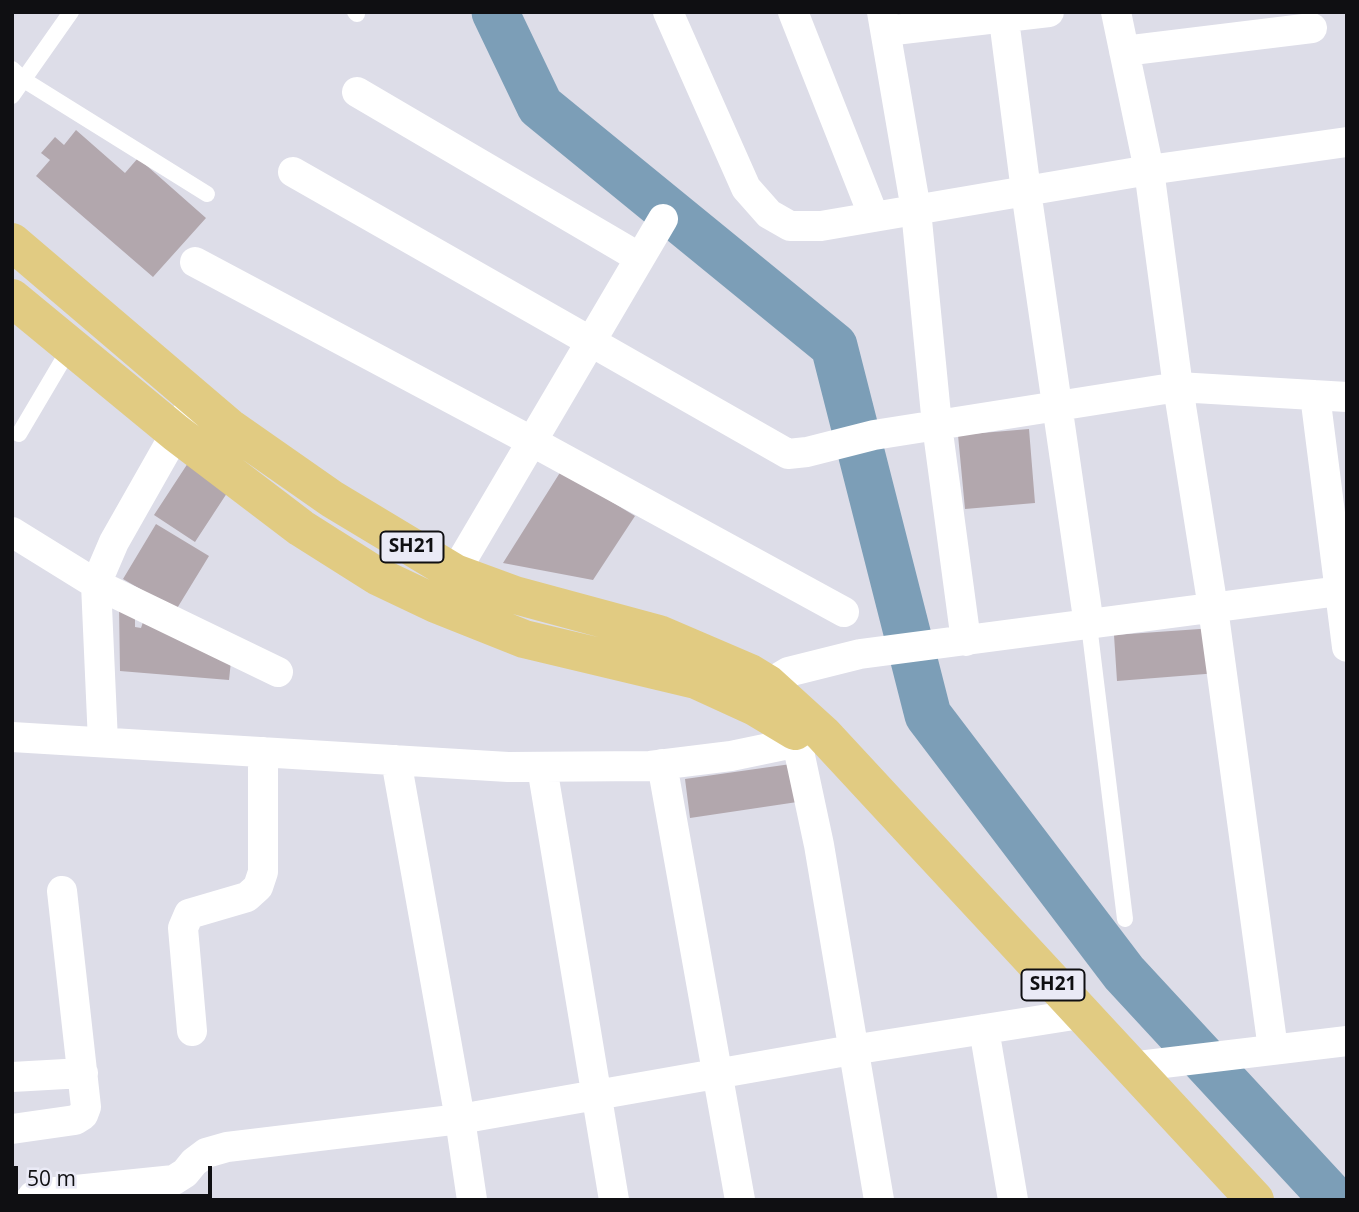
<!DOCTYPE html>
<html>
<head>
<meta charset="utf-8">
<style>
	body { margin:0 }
	#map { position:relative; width:1359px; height:1212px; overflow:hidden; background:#dddde8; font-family:"Open Sans",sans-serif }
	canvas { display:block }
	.frame { position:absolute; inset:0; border:14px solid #0f0f12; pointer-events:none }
	.scale { position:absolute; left:14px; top:1166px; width:198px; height:32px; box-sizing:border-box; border:4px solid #0f0f12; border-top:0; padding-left:9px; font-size:21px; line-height:24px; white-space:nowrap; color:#0f0f12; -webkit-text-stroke:5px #eaeaf6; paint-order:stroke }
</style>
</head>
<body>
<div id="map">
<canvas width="1359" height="1212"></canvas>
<div class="frame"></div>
<div class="scale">50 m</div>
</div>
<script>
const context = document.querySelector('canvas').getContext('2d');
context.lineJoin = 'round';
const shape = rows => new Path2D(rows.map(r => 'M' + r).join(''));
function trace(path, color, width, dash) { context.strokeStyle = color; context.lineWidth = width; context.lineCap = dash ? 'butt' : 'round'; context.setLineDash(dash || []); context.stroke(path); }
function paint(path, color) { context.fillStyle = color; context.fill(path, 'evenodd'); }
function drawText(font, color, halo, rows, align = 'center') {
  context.font = font + ' "Open Sans",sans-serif'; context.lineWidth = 5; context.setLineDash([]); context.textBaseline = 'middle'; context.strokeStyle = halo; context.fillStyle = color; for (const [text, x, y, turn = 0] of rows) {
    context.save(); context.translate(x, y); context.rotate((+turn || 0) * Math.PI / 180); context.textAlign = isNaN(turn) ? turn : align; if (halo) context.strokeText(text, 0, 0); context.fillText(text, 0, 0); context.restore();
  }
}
trace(shape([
	[495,12,540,106,834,346,928,715,1124,973,1334,1200]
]), '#7c9eb7', 47);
paint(shape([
	[76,130,125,173,138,158,206,218,153,277,36,176,50,160,41,153,55,137,64,145],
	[1029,429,1035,503,965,509,958,435],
	[188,463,229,490,195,542,154,515],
	[561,471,635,516,593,580,503,563],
	[156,524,209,556,176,610,123,579],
	[119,606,135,614,135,627,141,628,144,619,231,661,229,680,120,671],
	[1214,628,1218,673,1117,681,1114,635],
	[798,763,804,801,690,818,685,779]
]), '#b2a7ad');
trace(shape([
	[355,12,357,14],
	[12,69,24,80,207,194],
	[12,96,71,12],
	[19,434,71,346],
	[1089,625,1125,919]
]), '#fff', 16);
trace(shape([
	[668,12,746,188,769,214,790,226,821,226,1149,170,1347,142],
	[793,12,874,217],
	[882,12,916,210,937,425,966,641],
	[1003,12,1026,191,1089,625],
	[1116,12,1149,170,1178,387,1213,608,1273,1049],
	[886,31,1049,12],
	[1124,51,1312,28],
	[357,92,640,258],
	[293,172,788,454,807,452,874,435,1178,387,1347,397],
	[195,262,533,442,844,612],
	[1315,395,1347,647],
	[12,532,96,584,278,672],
	[445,589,663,219],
	[758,702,768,684,788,672,860,654,1347,590],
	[12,737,508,767,650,766,731,756,808,740],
	[103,742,96,584,114,542,186,415],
	[797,742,819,845,879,1200],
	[396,760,460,1119,472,1200],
	[662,764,740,1200],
	[542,767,614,1200],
	[984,1029,1013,1200],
	[192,1031,183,928,189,914,247,897,258,887,263,872,263,752],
	[1130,1067,1347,1041],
	[12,1077,83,1073],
	[12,1129,75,1120,83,1115,86,1107,62,891],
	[30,1200,33,1196,46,1193,174,1180,185,1173,194,1162,206,1153,227,1147,460,1119,852,1050,1080,1014]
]), '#fff', 30);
trace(shape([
	[12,242,229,427,332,499,455,573,515,595,659,634,750,673,768,684,823,734,1255,1200],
	[12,298,176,433,301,528,377,576,436,604,524,639,696,680,755,707,795,731]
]), '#e1cb82', 38);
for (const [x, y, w] of [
	[412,547,63],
	[1053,985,63]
]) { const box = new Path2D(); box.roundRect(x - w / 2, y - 15.5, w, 31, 5); context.fillStyle = '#eaeaf6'; context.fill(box); trace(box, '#0f0f12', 2); }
drawText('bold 19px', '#0f0f12', null, [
	["SH21",412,547],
	["SH21",1053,985]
]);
</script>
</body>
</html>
